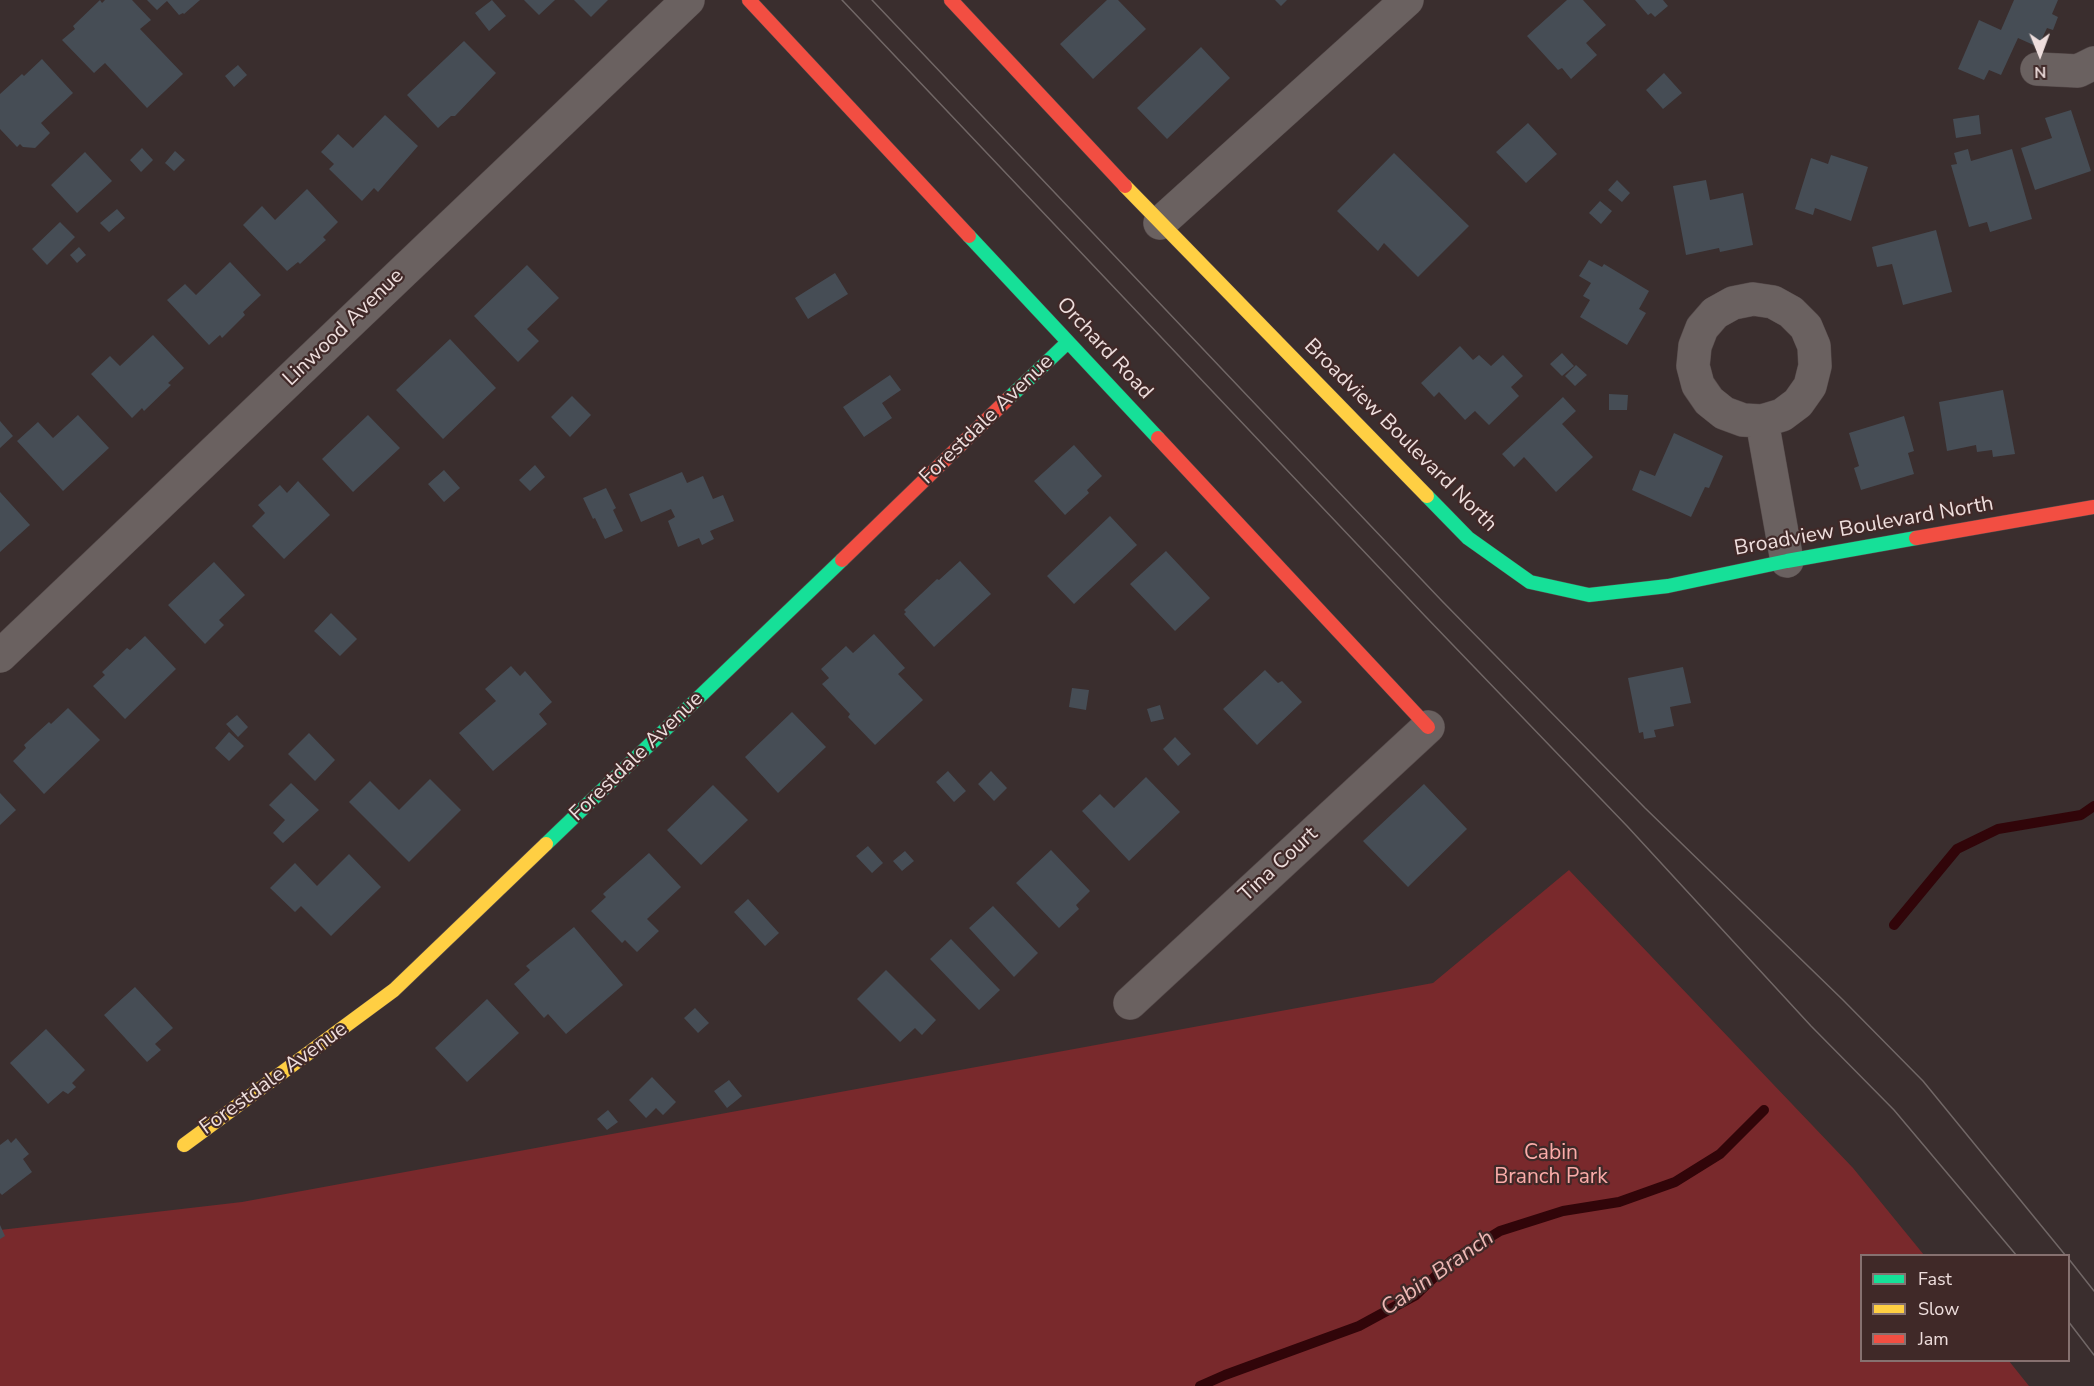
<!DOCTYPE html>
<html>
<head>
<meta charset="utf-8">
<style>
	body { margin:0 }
	#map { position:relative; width:2094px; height:1386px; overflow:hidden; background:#3a2e2e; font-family:"Nunito Sans",sans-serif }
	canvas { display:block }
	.legend { position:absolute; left:1860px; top:1254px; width:210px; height:108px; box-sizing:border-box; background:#402928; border:2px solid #867170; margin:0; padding:8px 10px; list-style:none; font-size:18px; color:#eededd }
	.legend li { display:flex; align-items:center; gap:12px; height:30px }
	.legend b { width:30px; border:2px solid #867170 }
	.north { position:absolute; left:2010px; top:24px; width:60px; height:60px; -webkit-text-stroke:4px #402928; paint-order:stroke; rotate:179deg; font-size:16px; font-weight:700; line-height:24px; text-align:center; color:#eededd }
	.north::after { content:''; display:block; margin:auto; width:21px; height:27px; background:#eededd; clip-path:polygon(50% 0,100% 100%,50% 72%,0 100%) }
</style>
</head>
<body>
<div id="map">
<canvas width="2094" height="1386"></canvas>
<ul class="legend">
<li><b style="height:8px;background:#16e098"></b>Fast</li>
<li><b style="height:8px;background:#ffcf43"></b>Slow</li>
<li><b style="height:8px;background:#f24e42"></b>Jam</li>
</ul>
<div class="north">N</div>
</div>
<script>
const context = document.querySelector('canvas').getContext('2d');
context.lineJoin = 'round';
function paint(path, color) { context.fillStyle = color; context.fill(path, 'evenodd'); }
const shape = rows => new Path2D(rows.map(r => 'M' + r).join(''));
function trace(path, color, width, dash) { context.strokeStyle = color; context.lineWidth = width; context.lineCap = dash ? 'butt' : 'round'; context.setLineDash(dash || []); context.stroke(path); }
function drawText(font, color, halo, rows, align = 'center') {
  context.font = font + ' "Nunito Sans",sans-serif'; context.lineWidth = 4.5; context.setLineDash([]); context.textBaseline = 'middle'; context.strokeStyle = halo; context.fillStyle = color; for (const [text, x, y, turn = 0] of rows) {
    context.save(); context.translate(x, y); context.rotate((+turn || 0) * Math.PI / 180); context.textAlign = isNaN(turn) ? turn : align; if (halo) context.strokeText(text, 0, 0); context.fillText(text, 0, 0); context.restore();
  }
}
paint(shape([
	[1569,870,1853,1168,1924,1255,1862,1256,1862,1360,2009,1361,2029,1386,0,1386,0,1230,242,1202,1433,983]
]), '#79292c');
trace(shape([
	[1894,925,1957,849,1998,829,2081,815,2094,806],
	[1200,1386,1225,1375,1359,1326,1416,1295,1451,1261,1500,1231,1563,1211,1619,1202,1675,1182,1720,1154,1764,1110]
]), '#310509', 10);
paint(shape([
	[100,0,102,3,105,0,132,0,151,20,140,29,183,74,147,108,105,63,94,73,62,40,75,29,73,26],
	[147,0,200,0,184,14,183,13,179,15,167,1,157,10],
	[492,0,506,16,489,31,475,13],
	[524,0,555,0,539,15],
	[574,0,608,0,591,17],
	[1107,0,1118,0,1146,29,1093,79,1060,44],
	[1275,0,1287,0,1281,6],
	[1567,0,1583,0,1606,25,1586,43,1597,55,1571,79,1562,68,1558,70,1527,36],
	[1635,0,1663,0,1668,6,1655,17,1651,13,1648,15],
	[2014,0,2058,0,2052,14,2058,17,2053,30,2047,28,2038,47,2018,38,2001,75,1989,70,1984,80,1958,69,1979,20,2001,30],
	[464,41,496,73,455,116,451,116,438,128,407,95],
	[1201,47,1230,78,1167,139,1137,108],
	[42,59,73,93,41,123,50,133,35,148,23,147,20,144,17,147,0,129,0,94,22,74,24,76],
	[238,65,247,75,234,87,225,76],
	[1664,73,1682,93,1663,109,1646,90],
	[2071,110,2091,171,2035,190,2021,148,2052,138,2045,118],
	[385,115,418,146,378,192,374,188,362,201,329,169,334,164,321,152,338,134,353,148],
	[1979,115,1981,134,1956,138,1953,119],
	[1528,123,1557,154,1526,183,1496,152],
	[142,148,153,160,141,172,130,160],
	[1968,149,1971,161,2012,149,2032,219,1990,232,1987,222,1969,227,1951,165,1957,164,1954,153],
	[175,151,185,160,174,171,165,163],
	[85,152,112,181,77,213,51,185],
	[1394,153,1469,226,1418,277,1384,243,1378,251,1337,211],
	[1831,155,1868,167,1851,221,1815,208,1813,215,1795,209,1811,158,1828,164],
	[1617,180,1630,193,1622,202,1608,190],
	[1706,180,1710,200,1743,193,1753,245,1720,252,1719,248,1686,255,1673,186],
	[307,189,338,222,323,237,326,240,301,263,300,264,298,262,287,271,243,225,262,206,275,220],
	[1600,201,1612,211,1601,224,1589,213],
	[117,209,125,218,109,232,100,223],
	[60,222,75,237,47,265,32,249],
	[1936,230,1952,292,1903,305,1892,264,1877,267,1872,247],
	[79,247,86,255,77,263,70,255],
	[1589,260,1602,267,1604,264,1649,291,1639,309,1646,313,1627,345,1580,317,1590,300,1583,296,1591,283,1579,276],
	[230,262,261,295,243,312,245,315,222,338,220,335,209,345,167,300,185,284,196,295],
	[527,265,559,298,527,329,539,341,518,362,474,316],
	[835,273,848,294,808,319,795,298],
	[153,335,184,368,168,383,171,385,144,411,142,408,132,418,91,374,110,356,120,366],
	[450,339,496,388,443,439,396,390],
	[1460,346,1473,360,1479,355,1491,366,1503,355,1523,376,1511,387,1519,396,1489,425,1475,411,1465,420,1439,392,1434,397,1421,383],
	[1562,353,1574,366,1562,376,1550,364],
	[1576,365,1587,375,1575,386,1565,376],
	[890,375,901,390,882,403,892,418,864,437,843,407],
	[2003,390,2015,454,1993,457,1992,450,1977,452,1976,445,1947,451,1939,402],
	[1609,394,1628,395,1627,410,1609,410],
	[572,396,591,415,570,437,551,417],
	[1563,397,1576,411,1562,424,1593,457,1556,492,1524,457,1514,467,1502,454],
	[78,415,109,448,63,491,17,441,38,422,53,438],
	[368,415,400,448,353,492,322,459],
	[1904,416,1914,451,1908,453,1914,474,1861,490,1854,468,1859,466,1849,433],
	[0,421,13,436,0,448],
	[1674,433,1723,456,1709,488,1705,487,1691,517,1632,490,1640,470,1655,476],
	[1074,445,1102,476,1087,490,1089,493,1065,515,1034,481],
	[535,465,545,477,530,491,519,480],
	[444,470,460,488,444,502,428,484],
	[682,472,687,483,703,476,713,499,723,495,734,521,710,531,714,539,702,545,699,538,678,547,668,521,675,517,671,509,641,522,629,494],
	[298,481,330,515,284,559,252,526,265,513,258,505,280,485,287,493],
	[606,488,616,508,613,510,623,531,605,539,595,518,593,519,583,498],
	[0,492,30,525,0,552],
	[1110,516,1137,545,1074,604,1047,576],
	[1166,551,1210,598,1175,631,1130,584],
	[960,561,991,594,934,647,904,614,906,612,904,610,937,579,939,580],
	[214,562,245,595,219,620,224,625,205,644,168,605],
	[331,613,357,639,340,656,314,631],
	[874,634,905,668,898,674,923,700,875,745,848,717,850,714,822,684,829,678,821,669,846,646,853,653],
	[145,636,176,669,125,719,93,686,105,675,102,672,127,648,130,650],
	[511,666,520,676,525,671,552,702,539,714,547,724,493,771,459,733,496,701,485,689],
	[1683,667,1691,703,1670,707,1674,726,1654,730,1656,737,1644,739,1643,732,1639,733,1628,678],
	[1265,670,1278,683,1282,681,1302,702,1257,745,1223,709],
	[1072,688,1089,690,1086,710,1069,707],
	[1160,705,1164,719,1151,722,1147,709],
	[68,708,100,740,44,794,13,761,26,748,24,745,26,743,49,722,51,724],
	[792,712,826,747,778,793,745,757],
	[237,715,248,727,238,737,226,724],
	[229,732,244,746,229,761,215,748],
	[309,733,335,760,315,781,288,754],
	[1175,737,1191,754,1178,766,1163,749],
	[948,771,966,791,954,802,936,782],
	[991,771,1007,788,994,801,978,784],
	[1146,777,1180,812,1129,861,1082,811,1100,794,1114,808],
	[430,779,461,810,409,862,349,802,370,781,399,810],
	[291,783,319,810,283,843,273,833,285,820,269,805],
	[1424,784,1467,829,1408,887,1363,841],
	[713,785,748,820,701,865,667,830],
	[0,793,16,810,0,825],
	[868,846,883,863,872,873,856,856],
	[1051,850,1090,891,1076,905,1079,909,1059,928,1016,883],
	[905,851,914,861,902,871,893,861],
	[649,853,681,887,647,919,659,931,637,952,625,940,622,943,591,911,606,897,603,894,605,892],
	[349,854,381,887,331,936,301,906,295,912,270,888,295,863,317,886],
	[748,899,779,933,765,946,734,912],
	[993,906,1038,953,1014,977,969,928],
	[574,927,623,985,566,1034,548,1014,544,1018,514,984,530,970,526,966],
	[951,939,1000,990,979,1010,930,959],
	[886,970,936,1020,922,1035,915,1028,900,1042,857,999],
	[135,987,173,1028,155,1044,161,1050,147,1062,104,1015],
	[487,999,519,1033,467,1082,435,1048],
	[695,1008,709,1023,698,1033,684,1018],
	[46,1029,85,1070,72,1083,76,1087,68,1094,63,1091,48,1104,10,1063],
	[652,1077,676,1102,663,1115,656,1108,646,1118,629,1100],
	[729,1080,742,1096,727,1108,714,1091],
	[608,1110,618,1122,607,1130,597,1119],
	[16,1138,29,1154,23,1159,32,1172,2,1195,0,1193,0,1145,8,1139,11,1143],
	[0,1225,5,1236,0,1239]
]), '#464d55');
const street = shape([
	[2037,69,2078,71,2094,63],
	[1160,223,1407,0],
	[1762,421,1743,420,1724,413,1709,401,1698,385,1693,366,1695,346,1702,328,1715,313,1733,303,1753,299,1773,302,1791,312,1806,327,1814,346,1815,366,1810,386,1798,403,1782,415,1762,421,1787,561],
	[0,656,688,0],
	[1130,1003,1428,727]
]);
const fast = shape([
	[969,236,1158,438],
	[1009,398,1068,342],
	[1427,496,1468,538,1530,582,1589,595,1668,586,1787,561,1916,538],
	[546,844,842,560]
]);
const slow = shape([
	[1125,186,1427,496],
	[184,1145,394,990,546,844]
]);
const jam = shape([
	[749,0,969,236],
	[951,0,1125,186],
	[1158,438,1428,727],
	[1916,538,2094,507],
	[842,560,1009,398]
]);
trace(street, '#564b4b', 34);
trace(fast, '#564b4b', 15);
trace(slow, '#564b4b', 15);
trace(jam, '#564b4b', 15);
trace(street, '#6a6160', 33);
trace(fast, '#16e098', 14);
trace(slow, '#ffcf43', 14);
trace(jam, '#f24e42', 14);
trace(shape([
	[842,0,1426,617,1627,826,1811,1026,1894,1110,2017,1256],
	[872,0,1442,601,1645,808,1843,1000,1923,1081,2066,1256],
	[2068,1258,2094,1291],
	[2068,1321,2094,1355]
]), '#716766', 1.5);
drawText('21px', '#eededd', '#402928', [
	["Linwood Avenue",344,328,-44],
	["Orchard Road",1104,349,47],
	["Forestdale Avenue",987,420,-44],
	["Broadview Boulevard North",1400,436,45],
	["Broadview Boulevard North",1864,527,-10],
	["Forestdale Avenue",637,757,-44],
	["Tina Court",1279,865,-43],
	["Forestdale Avenue",274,1079,-36]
]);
drawText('21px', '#fbaca9', '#402928', [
	["Cabin",1551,1154],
	["Branch Park",1551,1178]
]);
drawText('italic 22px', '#eeb8b5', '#402928', [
	["Cabin Branch",1438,1274,-35]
]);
</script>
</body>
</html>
